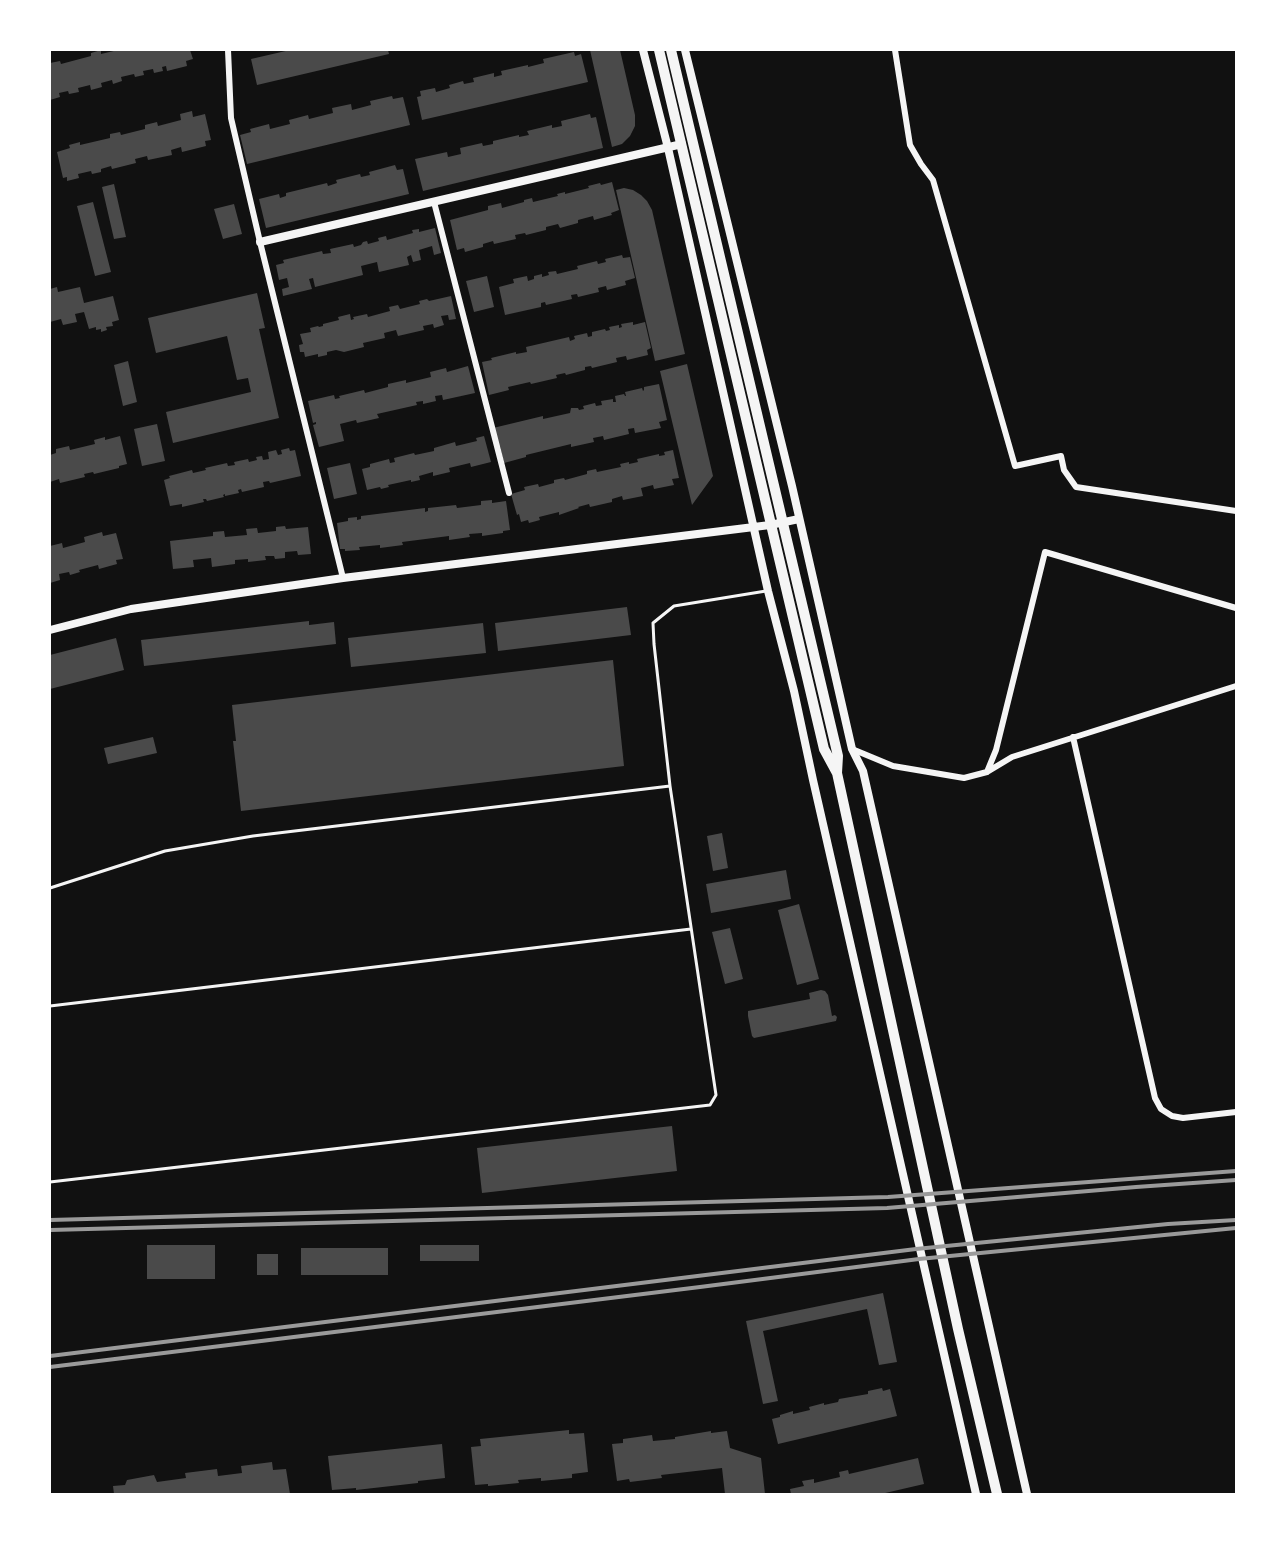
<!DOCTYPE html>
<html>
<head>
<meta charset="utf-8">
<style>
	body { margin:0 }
	#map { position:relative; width:1286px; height:1544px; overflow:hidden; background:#111; font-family:Quicksand,sans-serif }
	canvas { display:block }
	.frame { position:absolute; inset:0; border:51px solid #fff; pointer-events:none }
</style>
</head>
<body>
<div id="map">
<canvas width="1286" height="1544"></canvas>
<div class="frame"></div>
</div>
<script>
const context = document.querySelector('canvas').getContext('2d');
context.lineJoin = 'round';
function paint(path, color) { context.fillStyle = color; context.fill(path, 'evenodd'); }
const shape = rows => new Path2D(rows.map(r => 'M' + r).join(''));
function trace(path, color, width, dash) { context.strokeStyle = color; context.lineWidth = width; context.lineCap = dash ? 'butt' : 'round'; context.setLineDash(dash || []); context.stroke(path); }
paint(shape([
	[101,50,101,54,118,50,190,50,193,59,186,61,187,66,167,71,166,66,162,67,163,71,154,73,153,69,143,71,144,75,135,77,134,74,121,77,122,81,113,84,112,80,101,83,102,87,91,90,90,85,78,88,79,92,69,94,68,91,59,93,60,97,50,100,50,63,60,61,61,64,91,56,91,53],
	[290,50,388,50,389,54,257,85,251,59],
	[590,50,620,50,635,115,635,126,630,136,622,144,612,147],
	[574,52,575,56,581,54,588,82,422,120,417,97,421,96,420,91,435,88,436,92,450,88,449,85,463,81,464,84,474,82,473,78,494,73,494,77,502,75,501,71,528,65,528,67,544,63,543,59],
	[392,96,393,99,403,97,410,125,247,164,240,135,251,132,250,129,269,124,270,129,290,124,289,120,308,115,309,119,333,113,332,108,351,104,352,110,371,105,370,101],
	[192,111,193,117,205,114,211,140,205,141,206,146,182,152,181,147,171,150,172,155,148,160,147,156,135,159,136,163,112,169,111,166,101,169,101,172,92,174,91,171,78,174,79,178,67,181,67,177,63,178,57,152,70,148,69,145,80,142,80,145,110,138,110,134,120,132,121,135,145,129,145,125,157,122,158,126,181,120,180,114],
	[590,114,591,118,596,117,603,148,423,191,415,159,447,152,448,157,461,154,460,148,482,143,483,146,493,144,493,141,519,135,519,137,529,135,527,131,552,125,552,128,562,126,561,121],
	[395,165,397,170,403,169,409,194,266,228,259,199,279,194,280,198,286,196,286,193,327,183,328,186,337,183,336,180,360,174,361,177,370,175,369,172],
	[612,182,619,210,611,213,612,215,594,220,593,216,578,220,578,223,560,228,558,224,546,227,546,230,526,235,525,233,515,235,516,239,494,244,493,241,483,244,483,247,465,252,464,248,457,250,450,220,488,210,488,206,501,203,502,208,524,202,524,200,532,198,533,202,558,196,557,194,565,192,565,194,589,188,588,186,600,183,601,185],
	[114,184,126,237,114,239,102,187],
	[624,188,633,190,641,195,647,201,652,210,685,354,655,361,616,190],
	[93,202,111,272,95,276,77,206],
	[234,204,242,234,223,239,214,209],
	[435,228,441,253,434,255,432,246,419,250,421,260,413,262,411,255,407,257,409,265,379,272,377,262,361,266,363,275,315,287,313,278,309,279,312,289,283,296,282,289,289,287,287,278,279,280,276,265,284,263,283,260,322,251,323,254,331,253,330,249,353,244,354,247,361,245,363,242,367,241,368,244,379,241,378,238,386,236,387,240,413,233,412,230,419,229,419,232],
	[622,255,623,258,630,257,635,278,625,281,626,285,607,290,606,286,598,288,599,292,578,297,577,294,571,295,572,299,546,305,545,302,541,303,541,307,505,315,499,287,514,283,513,279,527,276,528,281,534,279,534,276,542,274,542,277,549,275,548,272,556,271,557,274,578,269,577,266,597,261,598,264,606,262,605,259],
	[487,276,494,307,474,312,466,281],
	[57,287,58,292,80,287,84,303,113,296,119,320,112,322,113,326,106,327,107,330,101,332,101,329,96,330,96,327,89,329,84,312,75,314,77,322,63,325,61,319,50,322,50,289],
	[257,293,265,328,259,329,279,418,173,443,166,412,251,392,248,378,237,380,227,336,156,353,148,318],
	[451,296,456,319,449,320,448,315,441,316,444,325,434,328,433,324,423,326,424,330,398,336,396,330,384,333,385,338,363,343,364,347,344,352,336,350,327,352,327,355,318,357,318,354,305,357,304,352,300,352,299,345,303,344,300,334,311,332,310,328,318,326,319,327,323,326,323,324,339,320,338,317,350,314,351,320,354,319,353,317,367,314,368,317,390,311,389,307,398,305,400,309,420,304,419,301,427,299,429,301],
	[633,322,633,325,645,322,651,348,647,350,648,355,627,360,626,356,616,358,617,362,592,368,591,366,585,367,585,370,566,375,565,373,556,375,557,378,531,384,530,382,508,387,509,390,489,395,482,362,492,360,491,358,516,352,516,354,527,352,526,347,569,337,570,341,575,339,574,336,587,333,588,337,592,336,592,332,605,329,606,331,610,330,609,327,619,325,619,328,622,327,621,324],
	[128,361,137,402,123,406,114,365],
	[687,364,713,476,692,505,660,371],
	[468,366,475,393,443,400,442,395,435,396,436,401,423,404,423,401,416,402,417,405,377,414,379,418,357,423,356,420,340,424,344,441,319,447,313,425,316,424,316,422,313,423,308,401,334,395,335,399,340,398,339,396,364,390,365,393,388,387,388,384,406,380,406,383,431,377,430,372,446,368,447,372],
	[659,384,667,420,659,422,661,428,635,433,634,428,628,429,629,434,604,440,603,436,593,438,594,442,571,447,571,444,526,455,526,457,504,463,500,446,498,446,493,428,543,416,543,419,570,413,571,408,578,408,579,410,584,409,583,406,595,403,596,406,602,405,601,401,613,399,613,402,616,402,615,396,624,394,625,396,626,396,625,392,642,388,643,391,644,390,644,387],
	[157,424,165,461,142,466,134,429],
	[120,436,127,464,119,466,119,468,94,474,93,472,84,474,85,477,60,483,59,479,50,482,50,455,56,453,56,449,69,446,70,450,95,444,94,440,105,437,105,440],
	[484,436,491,462,471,467,470,463,449,468,450,472,433,476,433,472,419,476,420,480,411,482,411,480,388,485,389,487,381,489,380,487,367,490,362,469,370,467,370,464,389,459,390,463,395,462,394,458,414,453,415,455,434,451,434,448,455,442,456,446,477,441,476,438],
	[289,448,290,451,295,450,301,476,270,483,269,481,263,482,264,487,242,492,241,489,238,490,239,493,225,496,225,494,223,495,224,497,207,501,206,499,203,499,204,502,182,507,182,504,170,506,164,480,170,478,169,476,192,470,193,473,206,470,205,468,227,463,228,466,235,465,234,462,248,459,249,462,257,460,256,457,262,456,263,460,269,459,268,452,276,450,278,455,282,454,281,450],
	[673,450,679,478,672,479,674,485,654,489,653,485,641,488,643,496,623,500,622,496,612,499,612,502,590,507,589,504,578,507,579,508,559,515,559,512,539,517,540,520,529,523,528,520,521,522,519,514,517,515,511,494,525,490,524,487,538,484,539,487,554,483,554,480,564,478,565,480,587,474,587,471,596,469,597,472,621,467,620,464,629,462,629,464,638,462,637,459,659,454,659,456,665,455,664,452],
	[350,463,357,494,334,499,327,468],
	[492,500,492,503,506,501,510,530,503,531,503,533,482,536,482,533,469,534,470,537,449,540,449,536,402,542,403,545,380,548,380,545,359,547,360,550,345,551,345,549,340,549,337,523,348,521,348,518,357,517,357,520,361,519,361,516,425,508,425,512,428,511,428,508,456,505,457,508,481,505,481,501],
	[285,526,286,529,308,527,311,554,298,555,297,551,285,552,285,558,275,559,274,556,265,556,266,560,248,562,248,559,235,560,235,564,212,567,211,558,193,560,194,567,173,569,170,541,213,536,213,532,224,531,225,537,247,535,246,529,257,528,258,533,276,531,276,527],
	[102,532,103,536,116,533,123,559,116,560,117,564,99,569,98,565,79,570,80,572,70,575,69,572,59,574,60,580,50,583,50,546,62,543,63,548,85,542,84,537],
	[627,607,631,635,498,651,495,623],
	[309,621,309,625,334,622,336,644,144,666,141,640],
	[483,623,486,653,351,667,348,638],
	[116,638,124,670,50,689,50,655],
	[613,660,624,766,241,811,233,741,236,741,232,705],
	[153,737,157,753,108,764,104,748],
	[722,833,728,868,713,871,707,836],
	[786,870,791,899,711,913,706,884],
	[799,904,819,979,797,985,778,910],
	[730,928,743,979,725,984,712,932],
	[821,990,825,991,828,995,832,1016,835,1015,837,1017,836,1021,754,1038,752,1036,748,1016,748,1011,810,999,809,993],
	[672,1126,677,1171,482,1193,477,1148],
	[147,1245,215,1245,215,1279,147,1279],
	[420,1245,479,1245,479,1261,420,1261],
	[301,1248,388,1248,388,1275,301,1275],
	[257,1254,278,1254,278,1275,257,1275],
	[883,1293,897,1362,879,1365,867,1309,763,1331,778,1401,763,1404,746,1321],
	[882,1388,883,1391,890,1389,897,1416,778,1444,772,1419,780,1417,780,1415,793,1411,793,1414,810,1410,809,1407,824,1403,824,1405,838,1402,839,1399,868,1394,868,1391],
	[569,1430,569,1434,584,1433,588,1472,572,1474,572,1478,541,1481,541,1478,518,1480,519,1483,488,1486,488,1484,475,1485,471,1447,481,1446,480,1439],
	[711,1431,711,1433,727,1431,730,1448,761,1458,765,1494,725,1494,722,1468,661,1475,662,1478,630,1482,629,1479,617,1481,612,1444,623,1443,623,1439,652,1435,653,1441,675,1439,675,1437],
	[442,1444,445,1478,418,1481,418,1483,356,1490,356,1488,332,1490,328,1456],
	[918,1458,924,1484,881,1494,791,1494,790,1489,804,1486,802,1481,814,1479,814,1483,840,1477,839,1472,848,1470,849,1474],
	[272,1462,273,1470,286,1469,290,1494,114,1494,113,1486,125,1485,127,1480,154,1475,157,1482,186,1478,185,1473,217,1469,218,1476,242,1473,241,1466]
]), '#4a4a4a');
trace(shape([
	[50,888,165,851,253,836,670,786],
	[50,1006,691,929],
	[50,1182,710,1105,716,1095,670,786,654,644,653,623,674,606,766,591]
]), '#f5f5f5', 3);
trace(shape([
	[228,50,231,118,260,242,343,578],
	[895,50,910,145,921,164,933,180,1015,466,1061,456,1064,470,1076,487,1236,511],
	[434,202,509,493],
	[1073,737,1155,1098,1161,1109,1172,1116,1183,1118,1236,1112],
	[852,749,893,766,964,778,987,772,1012,757,1236,686],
	[987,772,996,750,1045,552,1236,608]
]), '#f5f5f5', 6);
trace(shape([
	[643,50,668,148,768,591,794,691,813,780,976,1494],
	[685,50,792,486,852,749,863,771,1027,1494],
	[260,242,682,144],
	[50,630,131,609,343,578,770,525,799,519]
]), '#f5f5f5', 8);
trace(shape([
	[659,50,824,749,837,773,958,1329,997,1494],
	[671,50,838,756,837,773]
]), '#f5f5f5', 10);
trace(shape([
	[50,1220,888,1197,1236,1171],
	[50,1230,887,1208,1136,1187,1236,1180],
	[50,1356,916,1249,1168,1224,1236,1220],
	[50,1367,700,1287,919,1259,1236,1228]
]), '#9a9a9a', 4);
</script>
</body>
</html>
